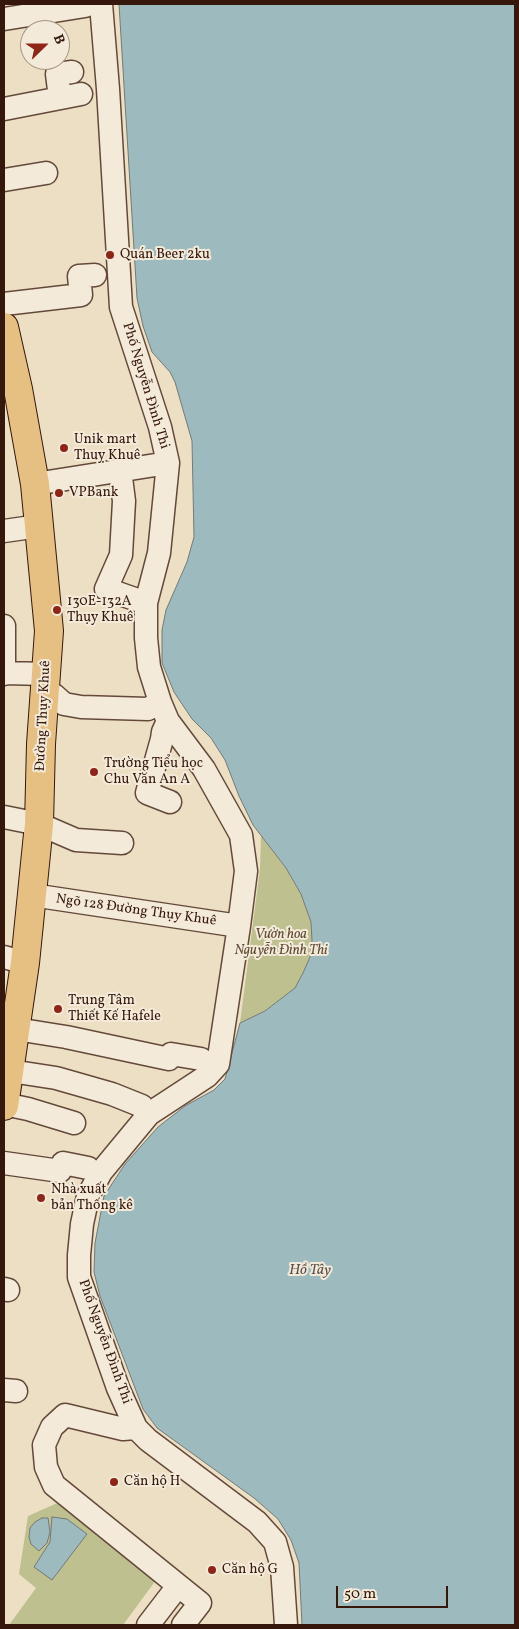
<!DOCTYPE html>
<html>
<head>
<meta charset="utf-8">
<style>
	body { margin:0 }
	#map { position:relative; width:519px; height:1629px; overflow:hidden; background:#ecdfc4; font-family:Vollkorn,serif }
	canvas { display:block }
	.frame { position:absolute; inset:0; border:5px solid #36170c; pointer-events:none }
	.north { position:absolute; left:20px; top:20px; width:50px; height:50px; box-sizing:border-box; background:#f3ead9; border:1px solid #a79687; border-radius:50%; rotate:68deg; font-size:14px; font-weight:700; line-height:20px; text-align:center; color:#36170c }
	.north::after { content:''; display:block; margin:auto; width:18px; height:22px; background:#8f2418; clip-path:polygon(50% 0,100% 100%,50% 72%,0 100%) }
	.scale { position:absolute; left:336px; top:1586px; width:112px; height:22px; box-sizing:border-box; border:2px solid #36170c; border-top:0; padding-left:6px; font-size:15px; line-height:18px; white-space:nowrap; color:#36170c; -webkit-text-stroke:4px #f3ead9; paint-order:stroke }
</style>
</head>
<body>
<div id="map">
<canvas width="519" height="1629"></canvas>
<div class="frame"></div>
<div class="north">B</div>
<div class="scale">50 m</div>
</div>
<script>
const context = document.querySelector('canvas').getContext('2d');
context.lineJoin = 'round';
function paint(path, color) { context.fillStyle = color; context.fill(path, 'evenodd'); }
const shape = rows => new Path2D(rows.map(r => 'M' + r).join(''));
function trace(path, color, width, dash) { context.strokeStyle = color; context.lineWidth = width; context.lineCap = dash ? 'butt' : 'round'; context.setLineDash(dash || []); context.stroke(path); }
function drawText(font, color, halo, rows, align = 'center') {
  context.font = font + ' Vollkorn,serif'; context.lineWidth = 4; context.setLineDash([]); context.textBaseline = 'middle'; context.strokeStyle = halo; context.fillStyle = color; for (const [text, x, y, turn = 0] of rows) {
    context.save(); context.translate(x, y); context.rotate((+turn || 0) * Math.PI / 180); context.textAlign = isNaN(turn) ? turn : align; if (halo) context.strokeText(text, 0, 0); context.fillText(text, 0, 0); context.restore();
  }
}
paint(shape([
	[261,835,286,868,301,894,311,922,312,941,310,957,303,973,295,988,265,1011,240,1023,260,869],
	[62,1501,100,1528,96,1535,156,1580,123,1625,9,1625,36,1588,19,1574,28,1516]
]), '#bec090');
const water = shape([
	[119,4,515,4,515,1625,302,1625,299,1563,291,1540,278,1519,254,1498,157,1428,143,1409,100,1296,94,1272,95,1243,104,1196,125,1164,158,1127,185,1106,214,1090,225,1079,240,1023,265,1011,295,988,303,973,310,957,312,941,311,922,301,894,286,868,253,825,239,796,225,760,211,738,192,719,174,692,162,663,162,630,166,610,187,562,194,537,192,441,175,382,170,372,152,352,143,326,137,298,119,4],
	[52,1517,67,1519,87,1534,52,1580,34,1567,50,1542,52,1517],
	[42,1518,48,1518,50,1532,47,1543,39,1551,31,1544,29,1537,30,1528,35,1522,42,1518]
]);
paint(water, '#9dbabf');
trace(water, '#747977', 1);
const minor = shape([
	[101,4,108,89,121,307,160,427,168,463,159,553,146,603,146,638,149,667,160,702,168,721,204,769,241,835,246,871,239,926,218,1064,207,1076,149,1114,101,1172,88,1196,82,1224,79,1255,79,1277,118,1388,136,1428,148,1440,257,1522,275,1542,282,1567,286,1625],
	[4,19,85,6],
	[60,98,57,74,72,72],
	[4,109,81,94],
	[4,180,46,173],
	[4,304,81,295,79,276,95,275],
	[120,470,124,501,121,555,106,589,146,603],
	[35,484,168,463],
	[4,531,39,526],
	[4,626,4,674],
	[4,673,46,674],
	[45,694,54,695,64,704,81,707,148,709,160,702],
	[168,721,163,732,162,739,147,793,170,802],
	[4,817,39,824,76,840,122,843],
	[32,895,239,926],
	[4,957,25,963],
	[4,1032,16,1029,66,1037,169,1059,171,1054,201,1059],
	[4,1070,56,1078,112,1094,142,1106],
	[4,1104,28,1109,74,1123],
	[4,1163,60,1171,63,1163,88,1168],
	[4,1289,8,1290],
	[4,1390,16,1391],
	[136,1428,123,1429,65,1415,52,1427,44,1445,46,1467,54,1485,200,1603,183,1625],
	[148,1625,178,1586]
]);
const major = shape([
	[4,327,18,389,35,484,49,631,41,744,39,824,25,963,4,1106]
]);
trace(minor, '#64493a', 25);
trace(major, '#36170c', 30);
trace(minor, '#f3ead9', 22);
trace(major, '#e6c082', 28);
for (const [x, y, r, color] of [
	[110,255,5,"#8f2418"],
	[64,448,5,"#8f2418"],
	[59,493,5,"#8f2418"],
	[57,610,5,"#8f2418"],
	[94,772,5,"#8f2418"],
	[58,1009,5,"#8f2418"],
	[41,1198,5,"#8f2418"],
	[114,1482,5,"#8f2418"],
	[212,1570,5,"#8f2418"]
]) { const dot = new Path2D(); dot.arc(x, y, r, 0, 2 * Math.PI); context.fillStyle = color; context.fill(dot); trace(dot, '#f3ead9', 2); }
drawText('14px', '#36170c', '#f3ead9', [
	["Quán Beer 2ku",120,255],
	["Unik mart",74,440],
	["Thuỵ Khuê",74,456],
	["VPBank",69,493],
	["130E-132A",67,602],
	["Thụy Khuê",67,618],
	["Trường Tiểu học",104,764],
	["Chu Văn An A",104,780],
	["Trung Tâm",68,1001],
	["Thiết Kế Hafele",68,1017],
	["Nhà xuất",51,1190],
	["bản Thống kê",51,1206],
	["Căn hộ H",124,1482],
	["Căn hộ G",222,1570]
], 'left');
drawText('14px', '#36170c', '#f3ead9', [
	["Phố Nguyễn Đình Thi",145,386,73],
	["Đường Thụy Khuê",44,716,-87],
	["Ngõ 128 Đường Thụy Khuê",136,911,8],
	["Phố Nguyễn Đình Thi",104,1342,70]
]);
drawText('italic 14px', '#5f4a34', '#f3ead9', [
	["Vườn hoa",281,935],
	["Nguyễn Đình Thi",281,951]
]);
drawText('italic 15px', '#5a504b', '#f3ead9', [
	["Hồ Tây",310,1271]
]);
</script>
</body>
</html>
